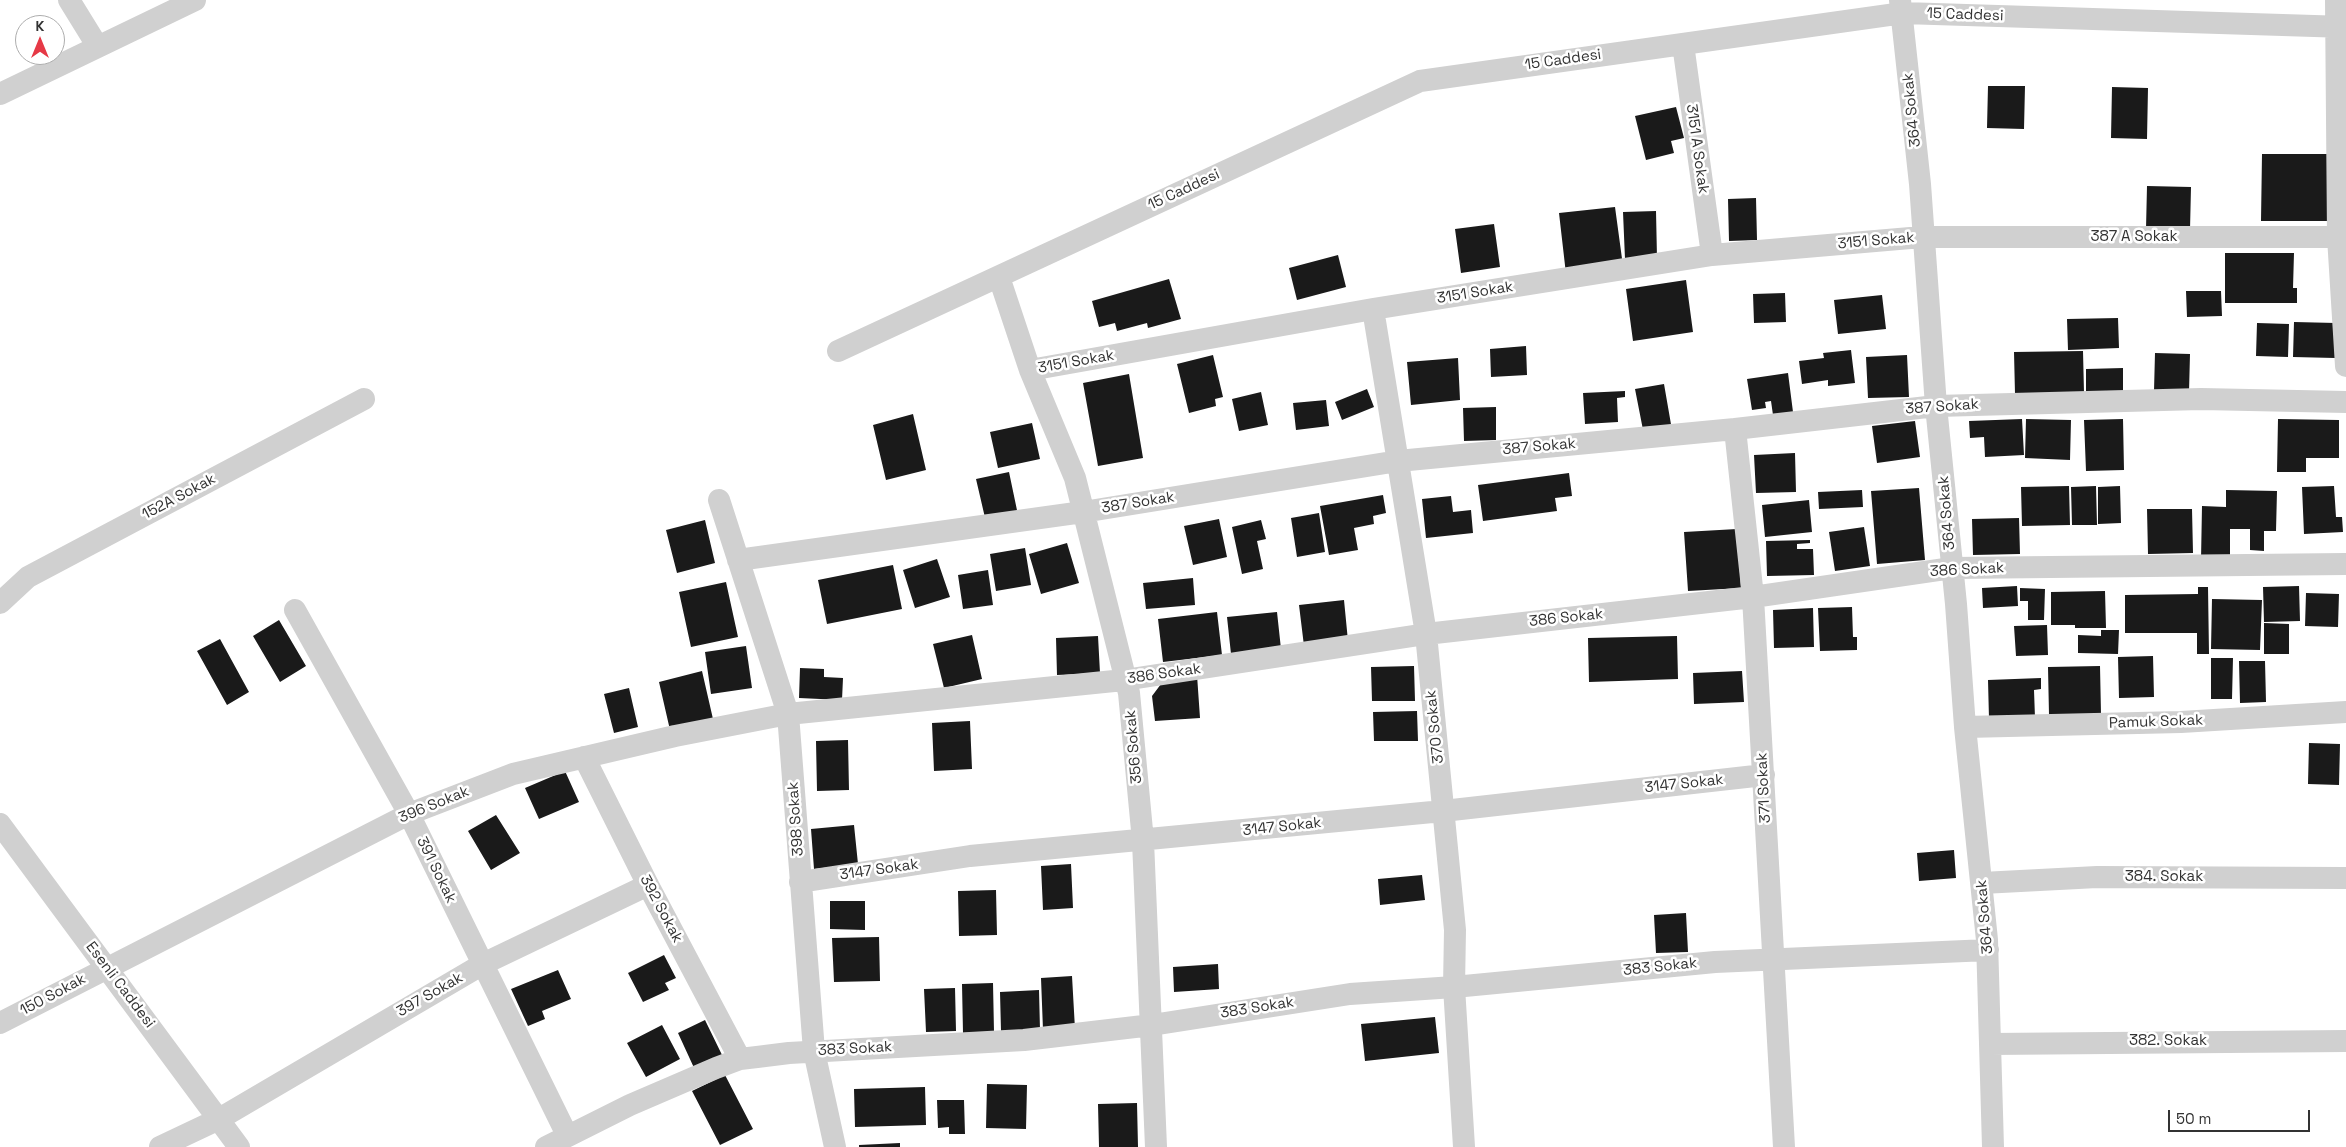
<!DOCTYPE html>
<html>
<head>
<meta charset="utf-8">
<style>
	body { margin:0 }
	#map { position:relative; width:2346px; height:1147px; overflow:hidden; background:#fff; font-family:"Space Grotesk",sans-serif }
	canvas { display:block }
	.north { position:absolute; left:15px; top:15px; width:50px; height:50px; box-sizing:border-box; background:#fff; border:1px solid #adadad; border-radius:50%; rotate:0deg; font-size:14px; font-weight:700; line-height:20px; text-align:center; color:#333 }
	.north::after { content:''; display:block; margin:auto; width:18px; height:22px; background:#e63946; clip-path:polygon(50% 0,100% 100%,50% 72%,0 100%) }
	.scale { position:absolute; left:2168px; top:1110px; width:142px; height:22px; box-sizing:border-box; border:2px solid #333; border-top:0; padding-left:6px; font-size:15px; line-height:18px; white-space:nowrap; color:#333; -webkit-text-stroke:4px #fff; paint-order:stroke }
</style>
</head>
<body>
<div id="map">
<canvas width="2346" height="1147"></canvas>
<div class="north">K</div>
<div class="scale">50 m</div>
</div>
<script>
const context = document.querySelector('canvas').getContext('2d');
context.lineJoin = 'round';
function paint(path, color) { context.fillStyle = color; context.fill(path, 'evenodd'); }
const shape = rows => new Path2D(rows.map(r => 'M' + r).join(''));
function trace(path, color, width, dash) { context.strokeStyle = color; context.lineWidth = width; context.lineCap = dash ? 'butt' : 'round'; context.setLineDash(dash || []); context.stroke(path); }
function drawText(font, color, halo, rows, align = 'center') {
  context.font = font + ' "Space Grotesk",sans-serif'; context.lineWidth = 5; context.setLineDash([]); context.textBaseline = 'middle'; context.strokeStyle = halo; context.fillStyle = color; for (const [text, x, y, turn = 0] of rows) {
    context.save(); context.translate(x, y); context.rotate((+turn || 0) * Math.PI / 180); context.textAlign = isNaN(turn) ? turn : align; if (halo) context.strokeText(text, 0, 0); context.fillText(text, 0, 0); context.restore();
  }
}
paint(shape([
	[1988,86,2025,86,2024,129,1987,128],
	[2112,87,2148,88,2147,139,2111,138],
	[1676,107,1684,138,1671,141,1674,153,1646,160,1635,116],
	[2262,154,2330,154,2329,221,2261,221],
	[2147,186,2191,187,2190,230,2146,229],
	[1756,198,1757,240,1729,241,1728,199],
	[1615,207,1623,266,1566,274,1559,213],
	[1656,211,1657,258,1625,259,1623,212],
	[1494,224,1500,267,1461,273,1455,229],
	[2225,253,2294,253,2293,288,2297,288,2297,303,2225,303],
	[1338,255,1346,287,1297,300,1289,268],
	[1169,279,1181,319,1148,328,1147,323,1117,331,1115,323,1099,327,1092,301],
	[1686,280,1693,332,1633,341,1626,289],
	[2186,291,2221,291,2222,316,2187,317],
	[1785,293,1786,322,1754,323,1753,294],
	[1882,295,1886,329,1838,334,1834,300],
	[2118,318,2119,348,2068,350,2067,319],
	[2294,322,2336,323,2335,358,2293,357],
	[2257,323,2289,324,2288,357,2256,356],
	[1526,346,1527,375,1491,377,1490,349],
	[1851,350,1855,383,1828,386,1828,380,1802,384,1799,361,1824,358,1823,353],
	[2083,351,2084,393,2015,394,2014,352],
	[2155,353,2190,354,2189,392,2154,391],
	[1213,355,1223,397,1215,399,1216,406,1189,413,1177,364],
	[1907,355,1909,397,1868,398,1866,357],
	[1458,358,1460,400,1411,405,1407,362],
	[2123,368,2123,395,2086,396,2086,369],
	[1788,373,1793,412,1773,415,1771,401,1765,402,1766,408,1752,410,1747,379],
	[1129,374,1143,458,1098,466,1083,383],
	[1664,384,1672,430,1644,435,1635,389],
	[1367,389,1374,407,1342,420,1335,402],
	[1625,391,1625,397,1617,398,1618,422,1585,424,1583,393],
	[1261,392,1268,425,1239,431,1232,399],
	[1326,400,1329,426,1296,430,1293,403],
	[1496,407,1496,440,1464,441,1463,408],
	[913,414,926,470,886,480,873,425],
	[2022,419,2024,455,1985,457,1984,437,1970,438,1969,421],
	[2026,419,2071,420,2070,460,2025,458],
	[2123,419,2124,470,2086,471,2084,420],
	[2278,419,2339,420,2339,458,2306,458,2306,472,2277,472],
	[1915,421,1920,457,1877,463,1872,426],
	[1032,423,1040,459,998,468,990,432],
	[1795,453,1796,492,1756,493,1754,455],
	[1009,472,1018,515,986,522,976,479],
	[1569,473,1572,496,1555,498,1557,511,1483,521,1478,485],
	[2069,486,2070,525,2022,526,2021,487],
	[2096,486,2097,525,2072,525,2071,487],
	[2120,486,2121,523,2098,524,2098,487],
	[2334,486,2336,517,2342,517,2343,532,2304,534,2302,487],
	[1919,488,1925,560,1877,564,1871,491],
	[1862,490,1863,507,1819,509,1818,492],
	[2226,490,2277,491,2276,531,2264,531,2264,551,2250,550,2250,529,2230,529,2230,560,2201,560,2202,506,2226,507],
	[1383,495,1386,513,1373,516,1374,524,1354,528,1358,550,1329,555,1320,506],
	[1451,496,1453,512,1471,510,1473,533,1426,538,1422,499],
	[1809,500,1812,532,1765,537,1762,505],
	[2147,509,2192,509,2193,553,2148,554],
	[1319,513,1325,552,1297,557,1291,518],
	[2019,518,2020,554,1973,555,1972,519],
	[1219,519,1227,557,1193,565,1184,526],
	[705,520,715,563,677,573,666,530],
	[1261,520,1266,539,1257,541,1263,569,1242,574,1232,527],
	[1864,527,1870,566,1835,571,1829,532],
	[1737,529,1741,588,1688,591,1684,532],
	[1810,540,1810,543,1797,544,1797,549,1813,549,1814,575,1767,576,1766,541],
	[1067,543,1079,583,1041,594,1029,554],
	[1025,548,1031,585,996,591,990,554],
	[937,559,950,597,915,608,903,570],
	[893,565,902,609,827,624,818,580],
	[988,570,993,605,963,609,958,575],
	[1193,578,1195,605,1146,609,1143,583],
	[726,582,738,637,691,647,679,592],
	[2017,586,2018,606,1983,608,1982,588],
	[2299,586,2300,621,2264,622,2263,587],
	[2198,587,2208,587,2209,654,2197,654,2197,633,2125,633,2125,595,2198,594],
	[2020,588,2045,589,2044,620,2028,620,2028,601,2020,601],
	[2105,591,2106,628,2075,628,2075,625,2051,625,2051,592],
	[2306,593,2339,594,2338,627,2305,626],
	[2212,599,2262,600,2260,650,2211,649],
	[1344,600,1348,641,1304,646,1299,605],
	[1852,607,1853,637,1857,637,1857,650,1820,651,1818,608],
	[1813,608,1814,647,1774,648,1773,610],
	[1217,612,1222,655,1163,662,1158,619],
	[1277,612,1281,649,1231,654,1227,617],
	[279,620,306,666,280,682,253,636],
	[2264,623,2289,624,2289,654,2264,654],
	[2047,625,2048,655,2016,656,2014,626],
	[2101,630,2119,630,2118,654,2078,653,2078,635,2101,636],
	[972,635,982,679,944,688,933,644],
	[1098,636,1100,673,1057,675,1056,638],
	[1677,636,1678,679,1589,682,1588,638],
	[220,639,249,692,227,705,197,651],
	[746,646,752,688,711,694,705,652],
	[2153,656,2154,697,2119,698,2118,657],
	[2211,658,2233,658,2232,699,2211,699],
	[2239,661,2265,661,2266,702,2240,703],
	[1414,666,1415,701,1372,701,1371,667],
	[2100,666,2101,714,2049,715,2048,667],
	[800,668,824,669,824,677,843,678,842,700,799,698],
	[702,671,713,719,670,730,659,682],
	[1742,671,1744,702,1694,704,1693,673],
	[1197,675,1200,718,1155,721,1152,696,1161,684],
	[2041,678,2041,689,2034,690,2035,718,1989,719,1988,680],
	[629,688,638,727,614,733,604,694],
	[1417,711,1418,741,1374,741,1373,712],
	[970,721,972,769,934,771,932,723],
	[848,740,849,790,817,791,816,741],
	[2309,743,2340,744,2339,785,2308,784],
	[565,771,579,802,539,819,525,788],
	[496,815,520,853,491,870,468,831],
	[854,825,858,864,814,869,811,829],
	[1954,850,1956,878,1919,881,1917,853],
	[1071,864,1073,908,1043,910,1041,866],
	[1422,875,1425,900,1380,905,1378,879],
	[996,890,997,935,959,936,958,891],
	[830,901,865,901,865,930,830,929],
	[1686,913,1688,952,1656,953,1654,915],
	[879,937,880,981,834,982,832,938],
	[664,955,676,978,665,983,669,990,643,1002,628,973],
	[1218,964,1219,989,1174,992,1173,967],
	[558,970,571,999,542,1011,545,1019,528,1026,511,989],
	[1072,976,1075,1029,1043,1030,1041,978],
	[993,983,994,1032,963,1033,962,984],
	[955,988,956,1031,926,1032,924,989],
	[1039,990,1040,1030,1001,1031,1000,992],
	[1435,1017,1439,1053,1365,1061,1361,1024],
	[705,1020,723,1057,695,1070,678,1033],
	[662,1025,680,1059,646,1077,627,1043],
	[725,1075,753,1129,720,1145,692,1091],
	[987,1084,1027,1085,1026,1129,986,1128],
	[925,1087,926,1125,855,1127,854,1089],
	[937,1100,964,1100,965,1134,949,1134,949,1127,938,1128],
	[1137,1103,1138,1147,1099,1147,1098,1104],
	[900,1143,900,1147,859,1147,859,1145]
]), '#1a1a1a');
trace(shape([
	[69,0,98,47],
	[1900,0,1920,184,1936,406,1956,604,1965,727,1987,940,1993,1147],
	[2336,0,2338,237,2346,366],
	[1683,44,1712,255],
	[0,94,195,0],
	[999,277,1030,370,1075,478,1129,693,1143,841,1156,1147],
	[1373,309,1426,634,1455,930,1454,987,1464,1147],
	[838,351,1420,81,1903,13,2346,27],
	[1030,370,1373,309,1712,255,1922,237,2346,237],
	[1735,429,1753,597,1784,1147],
	[719,500,788,714,814,1051,835,1147],
	[738,560,1083,512,1398,461,1735,429,1936,406,2201,399,2346,402],
	[0,603,28,577,364,399],
	[295,610,409,814,567,1135],
	[1965,727,2181,722,2346,712],
	[584,757,648,885,740,1059],
	[0,824,239,1147],
	[800,882,970,856,1443,811,1764,775],
	[1982,883,2097,877,2346,878],
	[0,1023,409,814,513,774,675,736,788,714,1124,680,1426,634,1753,597,1952,568,2346,564],
	[1990,1044,2346,1041],
	[160,1147,219,1119,483,964,648,885],
	[546,1147,630,1105,716,1068,740,1059,757,1057,789,1053,1024,1040,1152,1025,1350,994,1454,987,1715,962,1988,950]
]), '#d0d0d0', 22);
drawText('15px', '#333', '#fff', [
	["15 Caddesi",1965,15,2],
	["15 Caddesi",1563,60,-8],
	["364 Sokak",1912,110,-96],
	["3151 A Sokak",1697,149,82],
	["15 Caddesi",1184,190,-25],
	["387 A Sokak",2134,237],
	["3151 Sokak",1876,241,-5],
	["3151 Sokak",1475,293,-9],
	["3151 Sokak",1076,362,-10],
	["387 Sokak",1942,407,-4],
	["387 Sokak",1539,447,-5],
	["152A Sokak",179,497,-28],
	["387 Sokak",1138,503,-9],
	["364 Sokak",1947,513,-95],
	["386 Sokak",1967,570,-3],
	["386 Sokak",1566,618,-6],
	["386 Sokak",1164,674,-8],
	["Pamuk Sokak",2156,722,-2],
	["370 Sokak",1435,727,-96],
	["356 Sokak",1134,747,-95],
	["3147 Sokak",1684,784,-6],
	["371 Sokak",1764,788,-93],
	["396 Sokak",434,805,-22],
	["398 Sokak",796,819,-94],
	["3147 Sokak",1282,827,-6],
	["391 Sokak",436,870,64],
	["3147 Sokak",879,870,-8],
	["384. Sokak",2164,877],
	["392 Sokak",661,909,62],
	["364 Sokak",1985,917,-95],
	["383 Sokak",1660,967,-6],
	["Esenli Caddesi",120,985,53],
	["150 Sokak",53,995,-28],
	["397 Sokak",430,995,-30],
	["383 Sokak",1257,1008,-9],
	["382. Sokak",2168,1041],
	["383 Sokak",855,1049,-3]
]);
</script>
</body>
</html>
